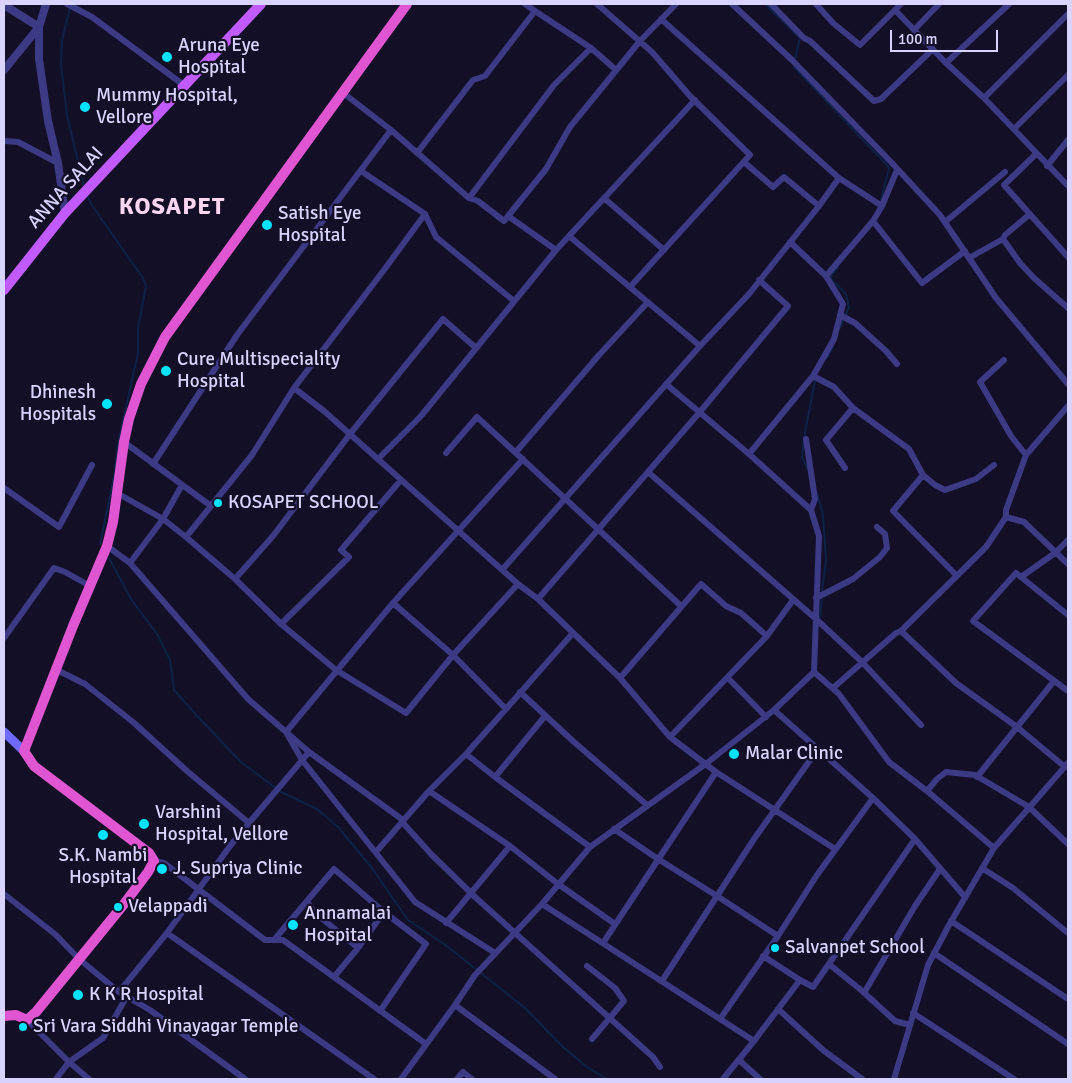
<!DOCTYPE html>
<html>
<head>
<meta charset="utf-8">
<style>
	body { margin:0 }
	#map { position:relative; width:1072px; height:1083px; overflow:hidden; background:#130f26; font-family:Signika,sans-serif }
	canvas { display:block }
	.frame { position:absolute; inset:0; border:5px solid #d9d4ff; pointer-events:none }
	.scale { position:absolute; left:890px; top:30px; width:108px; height:22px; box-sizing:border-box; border:2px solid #d9d4ff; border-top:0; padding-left:6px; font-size:15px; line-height:18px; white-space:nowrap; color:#d9d4ff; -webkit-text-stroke:4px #130f26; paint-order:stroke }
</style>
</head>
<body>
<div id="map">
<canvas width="1072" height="1083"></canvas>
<div class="frame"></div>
<div class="scale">100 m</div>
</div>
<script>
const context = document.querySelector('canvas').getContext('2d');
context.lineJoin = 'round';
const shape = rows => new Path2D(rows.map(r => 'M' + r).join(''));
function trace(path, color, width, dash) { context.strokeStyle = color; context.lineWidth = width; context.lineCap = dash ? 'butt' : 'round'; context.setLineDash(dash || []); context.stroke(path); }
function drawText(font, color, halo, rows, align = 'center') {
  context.font = font + ' Signika,sans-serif'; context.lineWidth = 4.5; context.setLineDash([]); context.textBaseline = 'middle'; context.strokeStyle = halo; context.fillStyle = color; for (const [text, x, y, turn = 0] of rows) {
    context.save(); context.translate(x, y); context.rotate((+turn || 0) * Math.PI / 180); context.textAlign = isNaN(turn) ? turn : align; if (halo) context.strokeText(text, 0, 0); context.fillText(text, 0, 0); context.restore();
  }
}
trace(shape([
	[765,4,800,38,795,59],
	[70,8,62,40,61,64,67,115,84,187],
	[794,64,794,67,887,165,889,168,881,200],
	[87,195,91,204,143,278,146,286,138,328,138,353,118,443,115,469],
	[838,267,830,278,846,294,849,307,840,328],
	[827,358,833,347],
	[808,470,802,457,804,438,815,380],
	[817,493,823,515,826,560,822,592],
	[100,544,115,472],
	[109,558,131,599,157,634,170,660,174,690,199,718,241,762,281,792,317,809,338,827,372,868,408,920,444,944,491,981,525,1008,563,1047,587,1067,607,1079],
	[820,618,822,597]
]), '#0c2248', 2);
trace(shape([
	[67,4,92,17,185,86],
	[597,4,652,52,690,96,750,155,630,287],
	[732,4,792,60,891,162,940,215,996,298,1068,384],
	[771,4,804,38,810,41,874,101,881,99,933,49],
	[816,4,833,23,860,45,901,4],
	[895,10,946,63,984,98,1068,186],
	[535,11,591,48,616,70],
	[661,19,839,178,882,206],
	[914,30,939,4],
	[946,63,1009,4],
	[342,92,391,130,469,198,478,201,504,221,508,216,556,250],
	[984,98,1068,14],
	[1014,129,1068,75],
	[4,141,18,142,58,163],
	[417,153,473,80,485,76,535,11,525,4],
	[1036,154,1004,185,1068,257],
	[744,162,773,187,784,177,819,206],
	[1047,166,1068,140],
	[361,171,425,214,436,237,514,301],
	[469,198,554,85,591,48],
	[604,198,664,250],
	[508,216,546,169,570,127,640,41,676,4],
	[873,221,922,283,965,251],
	[945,222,1005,172],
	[569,236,700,346],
	[1003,239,1020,263,1034,278,1068,308],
	[969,258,1003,239,1005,235,1030,214],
	[826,276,873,221,882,206,897,170],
	[840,315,855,323,886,351,897,364],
	[1004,360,980,382,1011,436,1026,455],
	[813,376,834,387,853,408,909,449,923,475,935,485,945,490,976,479,994,465],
	[294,388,324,411,518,584,538,599,620,678,670,737,716,772,835,849],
	[806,439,815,499,811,510],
	[124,442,211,506,252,455,294,388,384,270,425,214],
	[516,452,599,355,648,302],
	[446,453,477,417,681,606],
	[749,454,813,376,834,339,843,304,826,276,790,242],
	[378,459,421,416,556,250,695,100],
	[523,459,393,603,286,732,309,752,403,820,404,824,431,854,475,897,653,1057,660,1067],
	[153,464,237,335,391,130],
	[845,468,826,440,853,408],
	[648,472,816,619,862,662,921,725],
	[923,475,893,511,956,575],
	[4,488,59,527,92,465],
	[117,493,163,519,186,537,235,579,281,624,336,670,406,713,453,655,518,584],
	[1006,517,1024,522,1068,564],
	[186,537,211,506],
	[107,546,130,563,248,699,286,732,302,760,415,902,495,953],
	[130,563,163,519,182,485],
	[502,570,700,346,749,294,819,206,839,178],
	[1021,577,1055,553,1068,540],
	[235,579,273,536,350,434,443,319,476,348],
	[816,598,853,579,880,557,887,548,885,534,877,527],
	[538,599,699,413,788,306,759,280],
	[393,603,453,655,506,709,573,633],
	[1068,615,1016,573,973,621,1068,691],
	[281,624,349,557,341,550,401,480],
	[901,631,956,683,1017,727,1065,767],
	[4,638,54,568,65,572,90,586],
	[57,670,85,684,133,722,187,771,249,823,230,846,167,933,119,992],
	[814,672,839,694,889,762,927,791,994,848],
	[620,678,701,584,726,606,741,613,767,636],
	[728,678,766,717],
	[833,688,896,633,901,631,986,547,1006,517,1006,510,1026,455,1068,406],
	[520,692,574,742,647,805],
	[774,710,873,798,915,839,965,897],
	[670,737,767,636,793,600],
	[466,754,495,777,590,847],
	[495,777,545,716],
	[977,777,1054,681],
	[429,791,466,754,506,709],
	[927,791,937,779,946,772,975,775,1029,807,1068,844],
	[249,823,309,752],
	[614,829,658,859,717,896,778,936],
	[376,852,429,791,510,846,558,884,615,924],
	[154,861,164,863,265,940,283,940,426,1044],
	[982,868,1013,888,1068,933],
	[4,894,56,935,79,959,119,992,150,1010,245,1079],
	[307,901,314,912,358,948],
	[542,904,754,1041],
	[951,921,1068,999],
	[446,923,510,846],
	[167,933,374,1079],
	[274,940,334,869,384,912,426,944,380,1011],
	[603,943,716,772],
	[934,953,1068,1044],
	[763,956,800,980,813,987,915,839],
	[830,965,861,990,895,1021,910,1025],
	[587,966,615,988,624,1001,592,1039],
	[334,977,358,948,384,912],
	[662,981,754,839,818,749],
	[864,993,915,906,940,869],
	[455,1005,555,1079],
	[778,1009,823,1050,862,1079],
	[913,1013,1014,1079],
	[720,1019,778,936,817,875,873,798],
	[27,1020,69,1062,89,1079],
	[739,1060,760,1079],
	[56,1079,69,1062,103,1038,127,996],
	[401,1079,455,1005,475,975,542,904,590,847,707,763,774,710,814,672,819,536,811,510,749,454,666,384],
	[457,1079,463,1072,472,1079],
	[723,1079,754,1041,800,980],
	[894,1079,928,965,949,925,994,848,1068,763]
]), '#3d3a85', 6);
trace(shape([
	[46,4,39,27,39,59,48,121,58,163,65,213],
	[4,5,39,27,4,70]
]), '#3d3a85', 8);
trace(shape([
	[4,732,24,751]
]), '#6f6bff', 9);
trace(shape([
	[4,290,65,213,261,4]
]), '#c25bff', 10);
trace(shape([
	[4,1016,16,1015,27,1020,36,1012,124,904,148,872,154,861,149,853,34,766,24,751,73,626,107,546,113,522,124,442,129,419,141,384,165,337,407,4]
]), '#e055d1', 10);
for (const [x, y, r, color] of [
	[167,57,6,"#00e5ff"],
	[85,107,6,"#00e5ff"],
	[267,225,6,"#00e5ff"],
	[166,371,6,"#00e5ff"],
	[107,404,6,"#00e5ff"],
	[218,503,5,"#00e5ff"],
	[734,754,6,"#00e5ff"],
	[144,824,6,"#00e5ff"],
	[103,835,6,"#00e5ff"],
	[162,869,6,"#00e5ff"],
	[118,907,5,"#00e5ff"],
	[293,925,6,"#00e5ff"],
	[775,948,5,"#00e5ff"],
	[78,995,6,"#00e5ff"],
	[23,1027,5,"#00e5ff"]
]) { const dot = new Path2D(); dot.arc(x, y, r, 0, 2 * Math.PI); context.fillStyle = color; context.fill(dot); trace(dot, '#130f26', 2); }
drawText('19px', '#d9d4ff', '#130f26', [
	["Aruna Eye",178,46],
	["Hospital",178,68],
	["Mummy Hospital,",96,96],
	["Vellore",96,118],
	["Satish Eye",278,214],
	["Hospital",278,236],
	["Cure Multispeciality",177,360],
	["Hospital",177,382],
	["Dhinesh",96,393,"right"],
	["Hospitals",96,415,"right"],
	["KOSAPET SCHOOL",228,503],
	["Malar Clinic",745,754],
	["Varshini",155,813],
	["Hospital, Vellore",155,835],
	["S.K. Nambi",103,856,"center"],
	["Hospital",103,878,"center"],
	["J. Supriya Clinic",173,869],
	["Velappadi",128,907],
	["Annamalai",304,914],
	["Hospital",304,936],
	["Salvanpet School",785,948],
	["K K R Hospital",89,995],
	["Sri Vara Siddhi Vinayagar Temple",33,1027]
], 'left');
drawText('19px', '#d9d4ff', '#130f26', [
	["ANNA SALAI",66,188,-48]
]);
context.letterSpacing = '1px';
drawText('bold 24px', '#ffd6f0', '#130f26', [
	["KOSAPET",172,208]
]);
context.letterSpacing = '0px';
</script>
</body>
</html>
